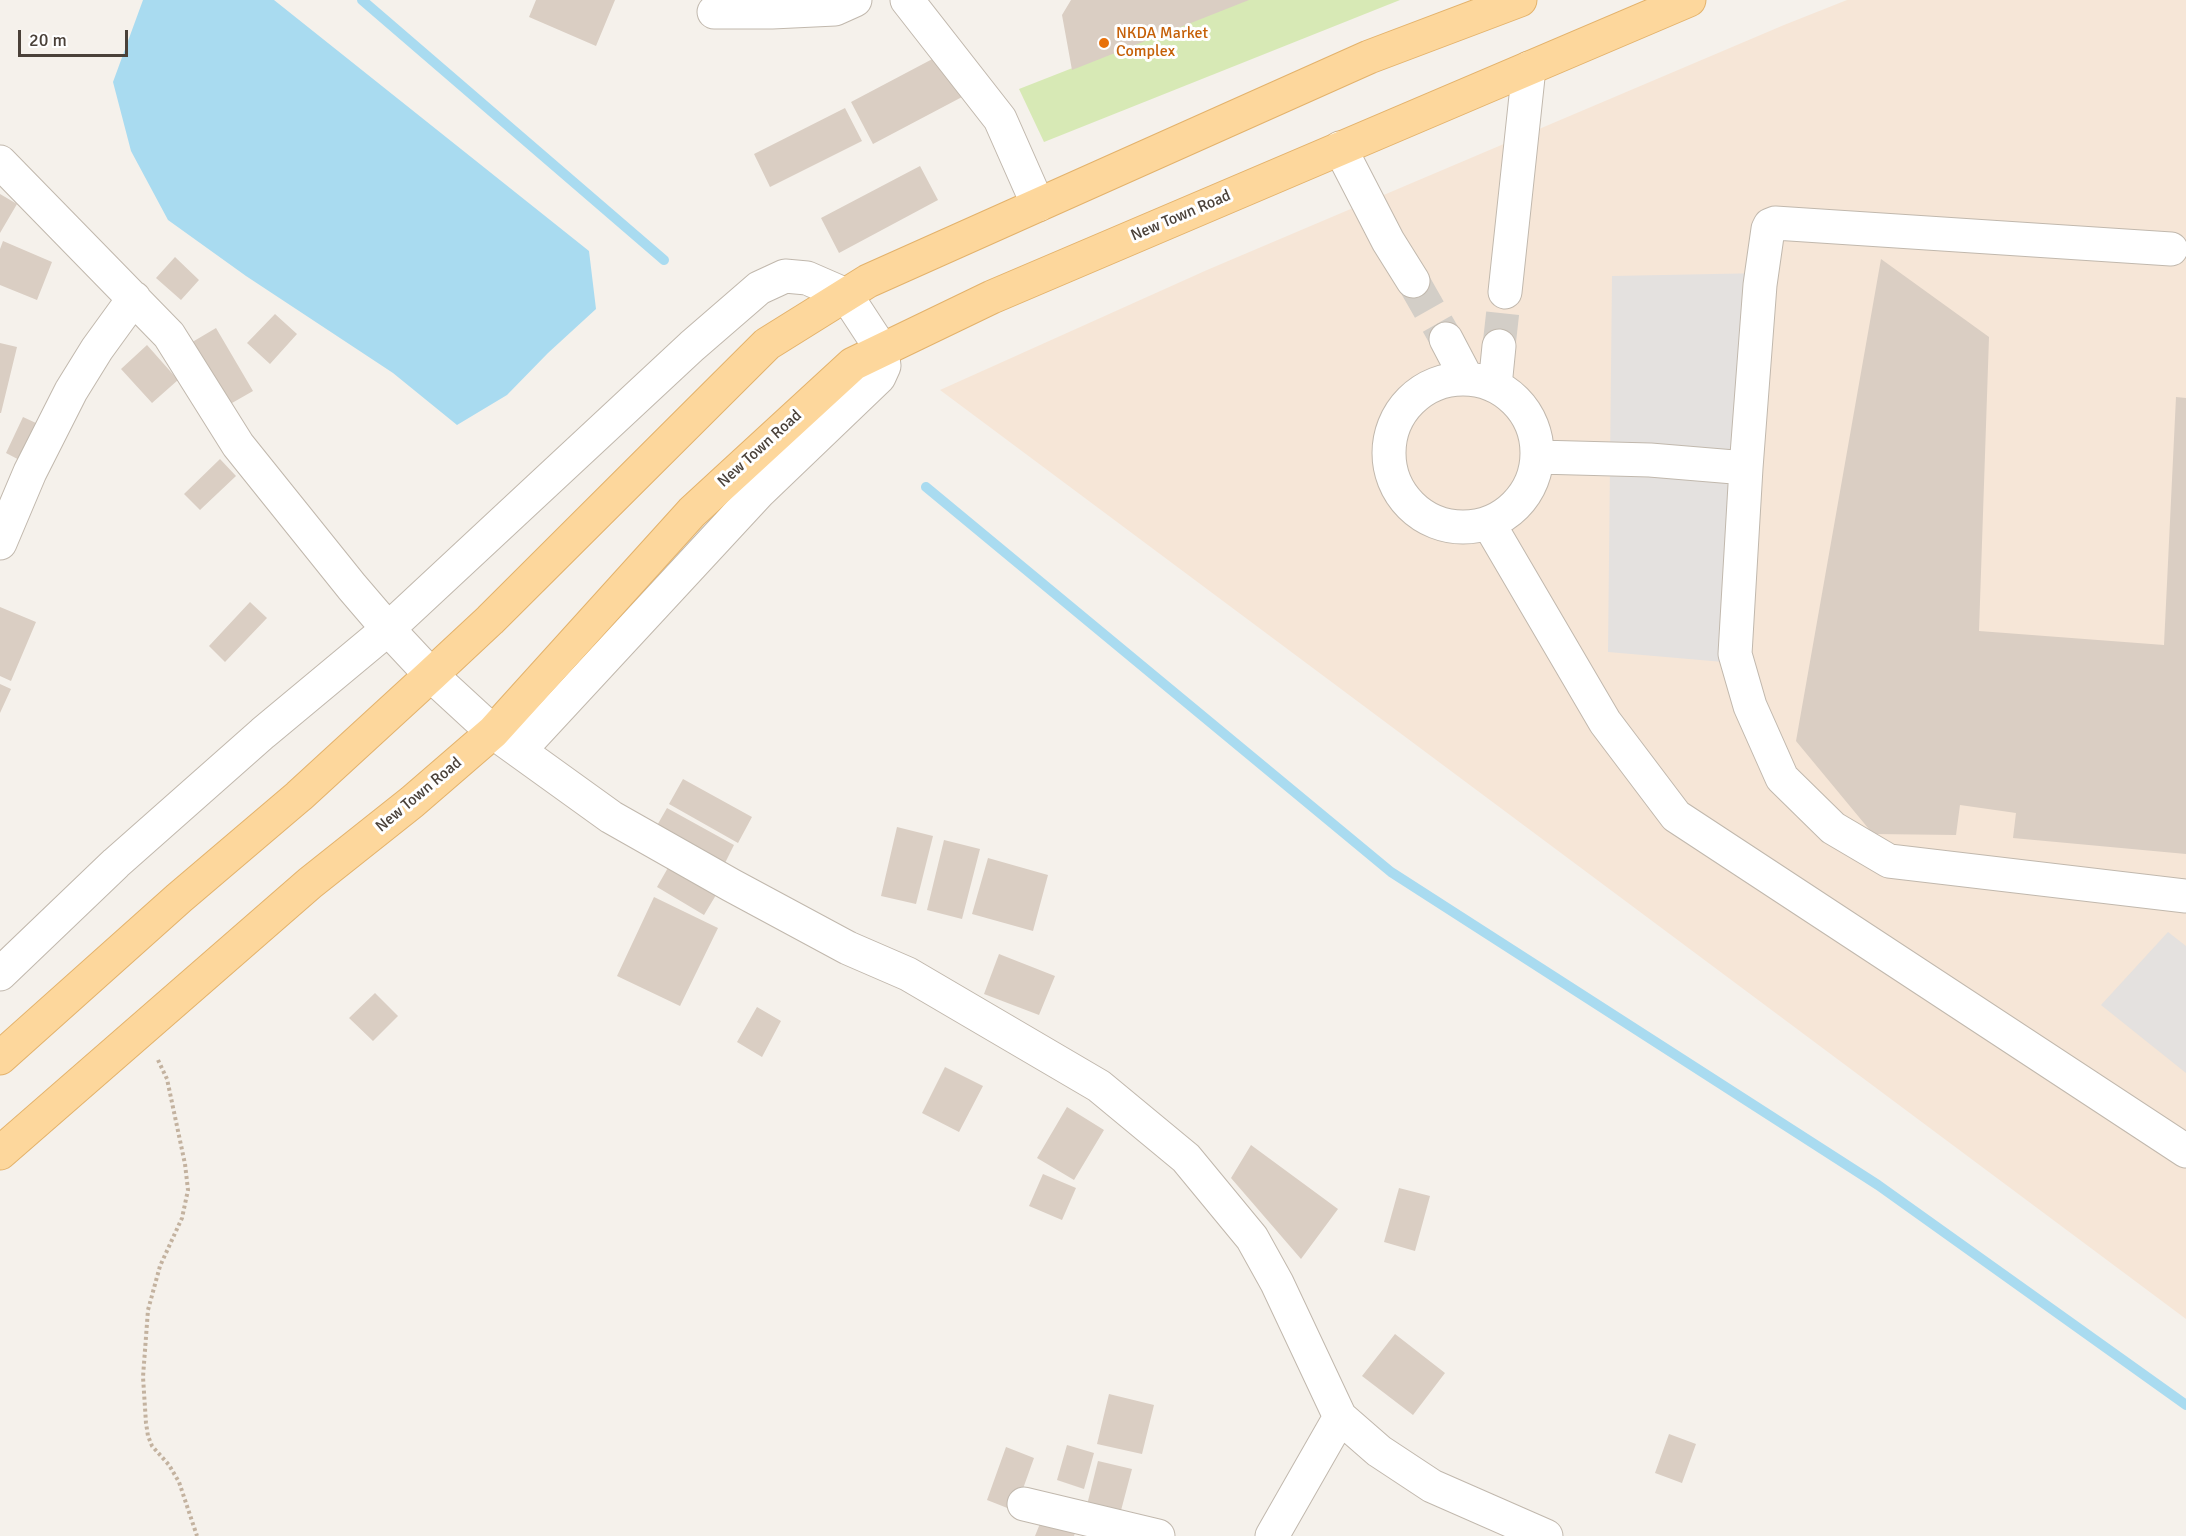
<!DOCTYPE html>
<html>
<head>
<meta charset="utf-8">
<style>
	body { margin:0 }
	#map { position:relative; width:2186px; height:1536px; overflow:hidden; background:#f5f1eb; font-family:Signika,sans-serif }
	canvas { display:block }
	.scale { position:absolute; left:18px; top:30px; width:110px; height:27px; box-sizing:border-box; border:3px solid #4a4139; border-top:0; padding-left:8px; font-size:18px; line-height:21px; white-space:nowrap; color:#4a4139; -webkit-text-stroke:4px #fff; paint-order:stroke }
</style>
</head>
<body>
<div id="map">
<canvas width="2186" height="1536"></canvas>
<div class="scale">20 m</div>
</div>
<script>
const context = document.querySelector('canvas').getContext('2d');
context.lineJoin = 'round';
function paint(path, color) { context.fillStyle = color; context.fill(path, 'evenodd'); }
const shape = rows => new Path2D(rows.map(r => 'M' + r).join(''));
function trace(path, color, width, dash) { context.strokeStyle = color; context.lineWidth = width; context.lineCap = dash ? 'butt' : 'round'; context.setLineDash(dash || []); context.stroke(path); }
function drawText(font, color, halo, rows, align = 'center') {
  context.font = font + ' Signika,sans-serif'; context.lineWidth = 6; context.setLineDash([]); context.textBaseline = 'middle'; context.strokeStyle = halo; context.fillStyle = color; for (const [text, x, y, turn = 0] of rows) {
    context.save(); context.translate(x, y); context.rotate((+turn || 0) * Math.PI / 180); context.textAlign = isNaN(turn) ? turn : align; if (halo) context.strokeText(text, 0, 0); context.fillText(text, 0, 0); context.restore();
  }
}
paint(shape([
	[1847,0,2186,0,2186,1319,940,390,1207,270,1784,25]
]), '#f6e6d7');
paint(shape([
	[1246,0,1400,0,1044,142,1019,89]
]), '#d7e9b5');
paint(shape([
	[1766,273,1735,663,1608,652,1612,276],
	[2168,932,2186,946,2186,1073,2101,1005]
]), '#e4e1df');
paint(shape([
	[143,0,274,0,589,251,596,309,548,353,507,395,457,425,393,373,246,276,168,220,131,151,113,82]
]), '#a9dbf0');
trace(shape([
	[362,0,664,260],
	[926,487,1391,872,1878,1185,2186,1405]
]), '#a9dbf0', 10);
paint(shape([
	[536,0,615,0,596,46,529,17],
	[1071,0,1249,0,1072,70,1062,15],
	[940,55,962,97,873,144,851,102],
	[845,108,862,141,770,187,754,154],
	[920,166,938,200,839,253,821,218],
	[0,194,17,204,0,233],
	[3,241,52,262,37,300,0,285,0,249],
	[175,257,199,280,181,300,156,278],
	[1881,259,1989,337,1979,631,2164,645,2176,397,2186,398,2186,854,2013,838,2016,813,1960,805,1956,835,1873,834,1796,741],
	[275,314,297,334,270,364,247,343],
	[216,328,253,391,225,407,189,344],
	[0,343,17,347,1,413,0,413],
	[147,345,178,380,152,403,121,369],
	[23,417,49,429,31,466,6,453],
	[220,459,236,476,200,510,184,494],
	[250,602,267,618,225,662,209,646],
	[0,607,36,622,11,681,0,676],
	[0,684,11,689,0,713],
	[683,779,752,817,738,843,669,804],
	[667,808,734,845,723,867,655,829],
	[897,827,933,836,916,904,881,896],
	[944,840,980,849,962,919,927,910],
	[988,858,1048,875,1033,931,972,914],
	[669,866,716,895,704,915,657,887],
	[654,897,718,928,680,1006,617,976],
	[999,954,1055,976,1039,1015,984,994],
	[375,993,398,1016,373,1041,349,1018],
	[757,1007,781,1021,762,1057,737,1042],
	[945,1067,983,1086,959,1132,922,1113],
	[1067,1107,1104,1130,1074,1180,1037,1158],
	[1251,1145,1338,1209,1301,1259,1231,1178],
	[1043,1174,1076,1188,1062,1220,1029,1206],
	[1399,1188,1430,1196,1415,1251,1384,1242],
	[1395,1334,1445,1373,1413,1415,1362,1376],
	[1109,1394,1154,1405,1142,1454,1097,1444],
	[1669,1434,1696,1444,1682,1483,1655,1473],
	[1067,1445,1094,1453,1084,1489,1057,1480],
	[1006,1447,1034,1458,1015,1511,987,1500],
	[1098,1461,1132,1469,1119,1518,1086,1509],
	[1043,1516,1076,1530,1074,1536,1035,1536]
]), '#dacec3');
trace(shape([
	[1413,281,1446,339],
	[1499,346,1505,292]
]), '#d3cec7', 33, [33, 16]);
const minor = shape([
	[907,0,1000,119,1038,205],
	[714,12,772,12,835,9,855,0],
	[1340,148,1388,241,1413,281],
	[0,162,169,335,238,445,352,587,388,629,431,675,493,732,611,817,731,885,848,948,908,974,1099,1086,1186,1158,1252,1238,1277,1283,1340,1417,1379,1451,1432,1486,1546,1536],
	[1505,292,1529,68],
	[1446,339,1467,379],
	'1389 453a74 74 0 1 1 148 0a74 74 0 1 1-148 0Z',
	[1495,386,1499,346],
	[1538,457,1650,460,1746,468,1735,654,1750,706,1782,778,1833,828,1889,861,2186,896],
	[1746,468,1760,285,1768,229,1770,225,1775,223,2171,249],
	[1489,524,1605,722,1676,816,2186,1151],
	[0,543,30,472,71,391,97,349,134,298],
	[0,974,116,863,263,733,388,629,692,346,759,288,785,276,807,278,846,295,882,350,884,366,879,377,759,492,519,751],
	[1024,1504,1158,1536],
	[1272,1536,1340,1417]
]);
const major = shape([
	[0,1058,179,898,299,796,431,675,490,620,767,344,868,281,1369,57,1520,0],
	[0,1153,310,883,412,802,493,732,692,512,853,364,992,297,1689,0]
]);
trace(minor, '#c1b8ad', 35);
trace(major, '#e3b26b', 35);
trace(shape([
	[158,1060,167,1079,185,1164,188,1190,182,1218,160,1266,148,1310,143,1377,146,1423,148,1436,152,1446,169,1465,179,1482,197,1536]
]), '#c3b29f', 4, [3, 3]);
trace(minor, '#fff', 33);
trace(major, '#fdd79c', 33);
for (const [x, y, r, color] of [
	[1104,43,6,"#e8710a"]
]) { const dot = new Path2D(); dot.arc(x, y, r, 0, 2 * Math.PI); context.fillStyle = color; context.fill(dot); trace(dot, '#fff', 2); }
drawText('16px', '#c56008', '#fff', [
	["NKDA Market",1116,34],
	["Complex",1116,52]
], 'left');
drawText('16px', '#4a4139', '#fff', [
	["New Town Road",1181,216,-23],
	["New Town Road",760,449,-42],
	["New Town Road",419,795,-40]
]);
</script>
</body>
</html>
